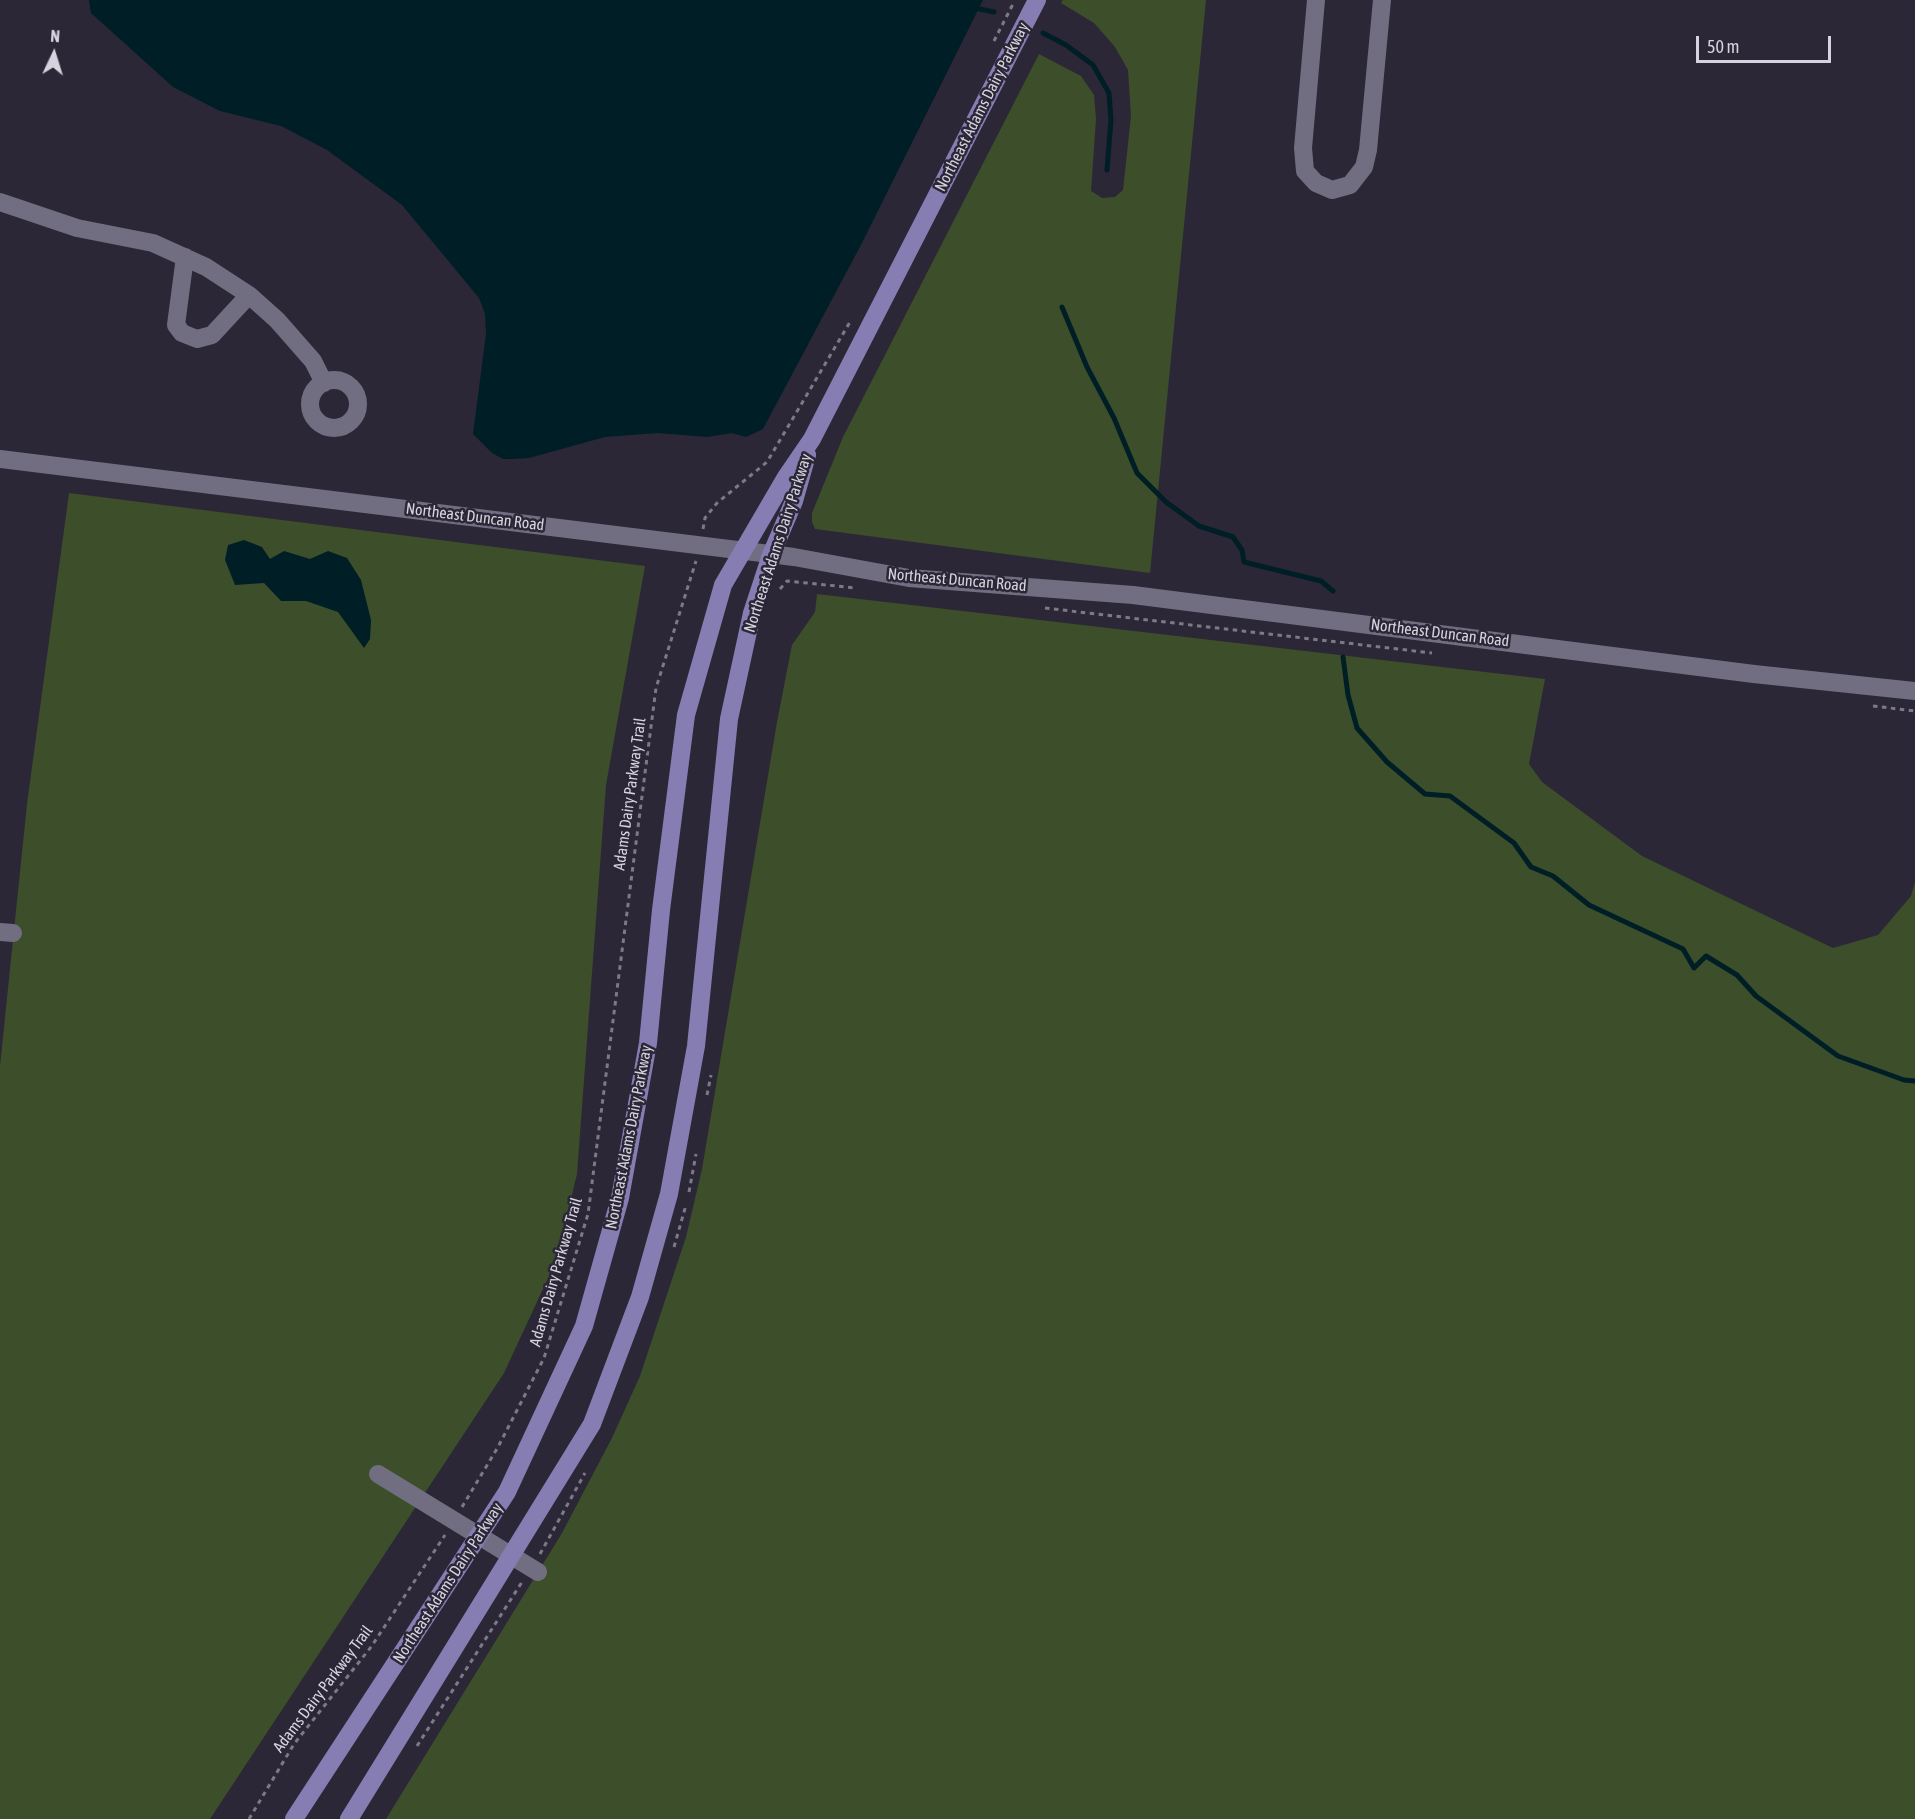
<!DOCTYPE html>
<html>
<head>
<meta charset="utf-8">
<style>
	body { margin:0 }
	#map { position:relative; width:1915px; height:1819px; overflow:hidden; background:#2b2737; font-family:"Asap Condensed",sans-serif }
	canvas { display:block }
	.north { position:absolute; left:24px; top:24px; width:60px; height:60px; -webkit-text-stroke:4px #2b2737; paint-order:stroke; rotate:4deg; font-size:16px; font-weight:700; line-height:24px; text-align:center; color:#d5d3de }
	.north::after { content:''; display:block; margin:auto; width:21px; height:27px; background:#d5d3de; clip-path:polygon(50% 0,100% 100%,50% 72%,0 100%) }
	.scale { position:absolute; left:1696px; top:36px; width:135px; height:27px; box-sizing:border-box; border:3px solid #d5d3de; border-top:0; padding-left:8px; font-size:18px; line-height:21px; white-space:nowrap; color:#d5d3de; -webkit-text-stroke:4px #2b2737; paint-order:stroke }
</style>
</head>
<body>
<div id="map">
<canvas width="1915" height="1819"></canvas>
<div class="north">N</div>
<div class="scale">50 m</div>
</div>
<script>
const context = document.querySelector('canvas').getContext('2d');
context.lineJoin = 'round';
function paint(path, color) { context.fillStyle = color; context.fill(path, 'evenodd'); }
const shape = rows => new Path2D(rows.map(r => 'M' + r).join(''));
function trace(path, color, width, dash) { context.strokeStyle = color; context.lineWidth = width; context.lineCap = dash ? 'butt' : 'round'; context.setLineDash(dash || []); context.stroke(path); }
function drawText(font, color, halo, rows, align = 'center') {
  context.font = font + ' "Asap Condensed",sans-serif'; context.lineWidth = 5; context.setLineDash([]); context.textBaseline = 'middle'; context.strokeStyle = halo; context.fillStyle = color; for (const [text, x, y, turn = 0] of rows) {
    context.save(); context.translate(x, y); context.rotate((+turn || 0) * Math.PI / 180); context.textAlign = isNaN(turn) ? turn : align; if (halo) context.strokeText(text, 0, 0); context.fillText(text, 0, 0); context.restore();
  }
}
paint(shape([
	[1063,0,1206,0,1150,573,815,529,812,522,812,513,843,437,1039,54,1081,76,1094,95,1096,119,1091,191,1102,198,1115,197,1123,190,1131,116,1128,70,1115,47,1094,23,1061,3],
	[69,493,645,566,606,785,577,1174,556,1261,504,1373,210,1819,0,1819,0,1066,27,804],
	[817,594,1545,679,1529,764,1542,782,1642,856,1833,948,1878,935,1911,896,1915,882,1915,1819,386,1819,562,1533,612,1438,640,1376,686,1237,702,1169,777,722,792,645,815,612]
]), '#3c4f2a');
paint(shape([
	[89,0,983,0,862,243,763,429,746,437,732,433,707,437,658,433,605,437,529,458,513,459,503,459,492,453,473,434,486,334,485,314,479,298,402,205,327,150,281,126,220,111,173,87,91,13],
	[244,540,262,547,270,559,284,551,310,559,328,551,347,558,361,580,371,620,370,639,364,648,338,612,306,601,281,601,264,583,235,585,225,560,228,545]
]), '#001e26');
trace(shape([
	[979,9,994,12],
	[1043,33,1066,45,1093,65,1109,93,1111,120,1107,170],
	[1062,307,1087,367,1114,418,1137,473,1166,502,1199,526,1233,537,1242,550,1244,562,1321,581,1333,591],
	[1343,657,1348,695,1357,728,1387,762,1425,794,1450,796,1514,843,1531,867,1553,876,1589,905,1683,949,1694,968,1706,956,1737,975,1756,996,1838,1056,1904,1080,1915,1081]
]), '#001e26', 5);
trace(shape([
	[994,41,1014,2],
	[703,529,705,518,717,503,767,462,850,322],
	[780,589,787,581,856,588],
	[1045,608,1432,653],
	[1873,706,1915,711],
	[707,1095,711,1075],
	[689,1192,696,1154],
	[674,1247,686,1205],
	[462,1507,498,1447,544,1358,588,1214,656,688,696,561],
	[540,1554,585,1473],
	[417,1746,522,1582],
	[249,1819,294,1744,371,1647,445,1535]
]), '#7d7a88', 3, [4.5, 4.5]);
trace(shape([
	[1316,0,1303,148,1305,171,1316,183,1332,190,1350,185,1364,167,1368,150,1382,0],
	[0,202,77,228,153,243,206,267,249,295,277,320,313,361,324,383],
	[185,257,176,325,182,333,197,339,212,335,249,295],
	'310 404a24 24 0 1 1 48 0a24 24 0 1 1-48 0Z',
	[0,459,794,557,909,578,1133,595,1754,674,1915,691],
	[0,932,13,933],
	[378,1474,538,1572]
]), '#726e81', 18);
trace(shape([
	[294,1819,507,1492,584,1326,620,1198,648,1043,661,910,686,715,723,585,786,477,812,439,1037,0],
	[349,1819,592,1424,640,1297,669,1194,696,1046,729,719,752,613,771,555,794,501,807,455]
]), '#867eb3', 18);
drawText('16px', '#d5d3de', '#2b2737', [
	["Northeast Adams Dairy Parkway",982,107,-63],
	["Northeast Duncan Road",475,517,7],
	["Northeast Adams Dairy Parkway",778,543,-72],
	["Northeast Duncan Road",957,580,5],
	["Northeast Duncan Road",1440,633,7],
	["Adams Dairy Parkway Trail",630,794,-82],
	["Northeast Adams Dairy Parkway",629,1137,-79],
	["Adams Dairy Parkway Trail",556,1272,-74],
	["Northeast Adams Dairy Parkway",448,1583,-57],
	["Adams Dairy Parkway Trail",323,1689,-53]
]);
</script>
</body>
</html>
